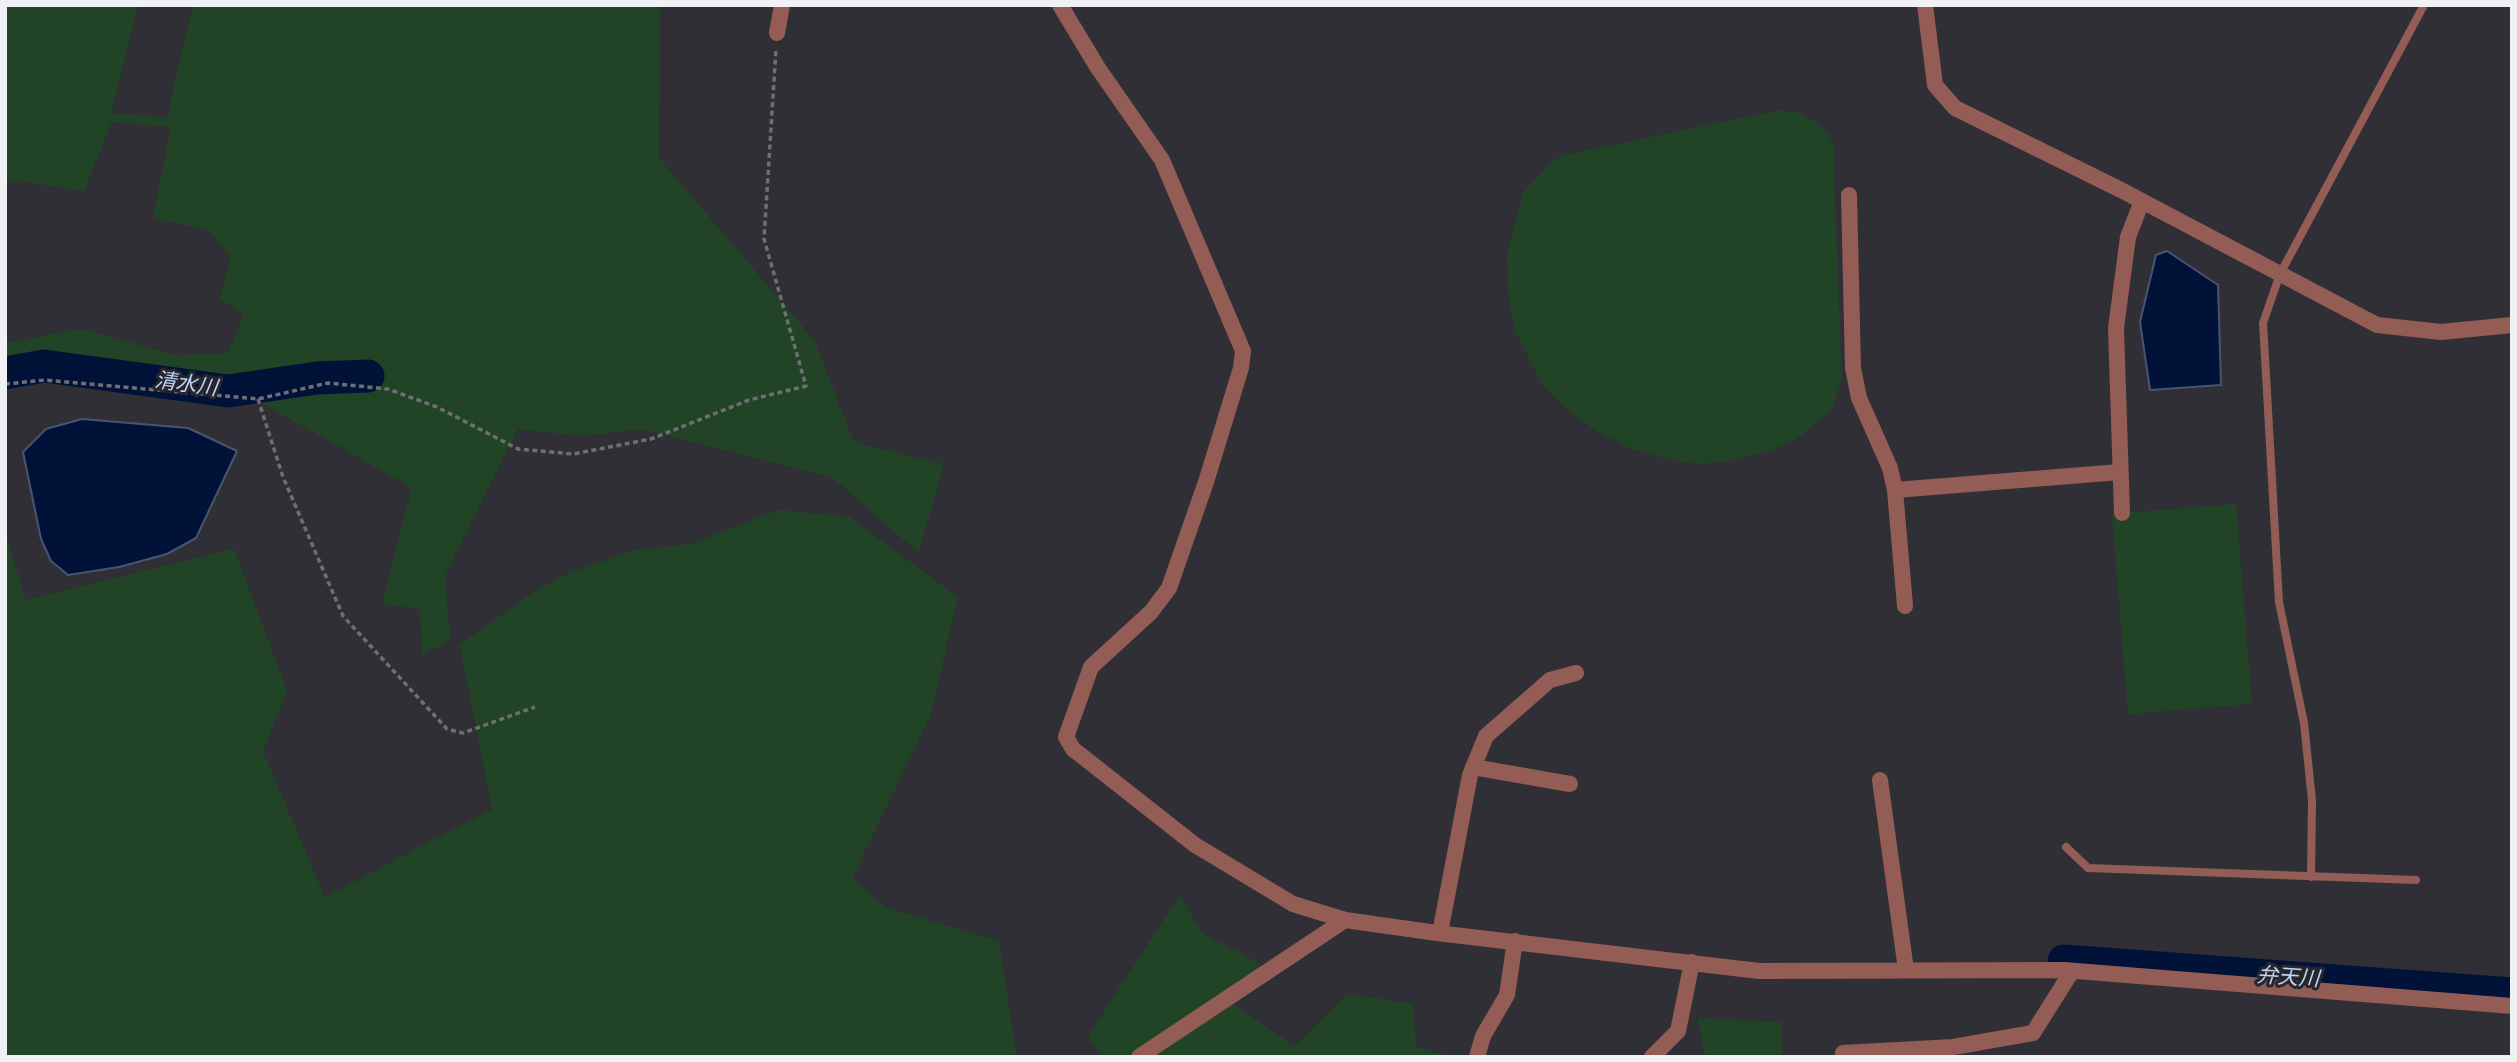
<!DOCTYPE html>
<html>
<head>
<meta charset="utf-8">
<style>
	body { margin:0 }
	#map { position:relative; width:2517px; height:1062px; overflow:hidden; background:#312f36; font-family:Helvetica,sans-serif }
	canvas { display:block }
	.frame { position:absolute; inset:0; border:7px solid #f1f0f4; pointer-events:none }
</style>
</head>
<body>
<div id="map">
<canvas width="2517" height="1062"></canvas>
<div class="frame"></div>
</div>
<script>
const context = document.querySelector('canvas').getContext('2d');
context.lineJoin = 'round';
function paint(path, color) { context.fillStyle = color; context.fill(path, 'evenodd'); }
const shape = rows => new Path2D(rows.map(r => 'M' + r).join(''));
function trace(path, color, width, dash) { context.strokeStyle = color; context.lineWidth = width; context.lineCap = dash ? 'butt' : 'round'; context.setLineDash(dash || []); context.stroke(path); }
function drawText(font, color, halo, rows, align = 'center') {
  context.font = font + ' Helvetica,"Noto Sans JP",sans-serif'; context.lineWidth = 6; context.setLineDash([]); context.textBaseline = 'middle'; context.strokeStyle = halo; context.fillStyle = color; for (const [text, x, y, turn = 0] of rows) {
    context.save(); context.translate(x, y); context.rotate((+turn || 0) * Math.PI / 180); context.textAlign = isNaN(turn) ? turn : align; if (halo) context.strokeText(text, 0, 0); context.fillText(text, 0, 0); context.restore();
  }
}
paint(shape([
	[5,5,138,5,111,113,167,117,193,5,660,5,659,158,814,340,854,442,944,464,919,553,833,478,643,429,581,436,518,429,445,576,450,640,422,655,420,610,382,603,412,488,207,372,45,356,5,363,5,343,82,329,175,355,228,353,244,314,219,299,231,258,209,230,153,218,171,127,112,122,84,191,5,179],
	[1780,110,1799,113,1814,121,1826,130,1833,144,1842,380,1831,411,1795,440,1770,451,1732,461,1699,464,1670,460,1627,447,1598,432,1568,410,1541,383,1514,328,1508,293,1507,253,1524,192,1552,161,1565,155],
	[2236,504,2252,704,2128,714,2112,514],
	[779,510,849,517,958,597,930,717,852,878,885,907,999,941,1017,1057,5,1057,5,531,25,600,234,549,287,690,263,752,325,897,492,809,460,644,540,588,569,573,635,550,691,544],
	[1180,894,1201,933,1261,964,1232,1003,1294,1046,1348,994,1413,1004,1416,1046,1451,1057,1104,1057,1088,1037],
	[1698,1018,1781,1022,1783,1057,1705,1057]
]), '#224426');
const water = shape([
	[2167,251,2218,285,2221,385,2150,390,2140,322,2156,255,2167,251],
	[82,419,188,428,237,451,196,538,167,554,119,567,68,575,51,561,41,539,23,452,46,429,82,419]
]);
paint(water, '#001238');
trace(water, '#485570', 2);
trace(shape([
	[5,373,44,366,228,391,317,378,368,376],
	[2064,961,2512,994]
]), '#001238', 33);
trace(shape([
	[5,384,45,380,258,399,328,383,388,389,437,407,518,449,573,454,651,439,749,400,806,386,764,239,776,49],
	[258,399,283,477,343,616,447,729,463,733,535,707]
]), '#6f6e74', 3.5, [5, 3.5]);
trace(shape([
	[2066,847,2088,868,2416,880],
	[2311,877,2312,800,2304,723,2279,602,2263,323,2280,274,2424,5]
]), '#935d55', 8);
trace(shape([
	[1060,5,1098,68,1162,160,1243,351,1241,368,1206,482,1169,588,1151,612,1091,667,1066,737,1073,749,1195,845,1293,904,1345,920,1437,933,1759,971,2064,970,2512,1006],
	[1925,5,1935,85,1955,108,2121,190,2377,325,2441,332,2512,325],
	[777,33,782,5],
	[1849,195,1853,368,1859,398,1890,468,1895,490,1905,606],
	[1895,490,2120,472],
	[2122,513,2116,328,2128,237,2142,201],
	[1473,767,1570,784],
	[1880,780,1906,970],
	[1440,933,1470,775,1486,736,1550,680,1576,673],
	[1843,1053,1953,1047,2033,1033,2072,971],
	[1139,1057,1345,920],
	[1477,1057,1483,1036,1507,995,1515,941],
	[1652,1057,1678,1031,1692,962]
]), '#935d55', 16);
drawText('italic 21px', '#bed6f7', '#27262c', [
	["清水川",186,385,8],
	["弁天川",2288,978,4]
]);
</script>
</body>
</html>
